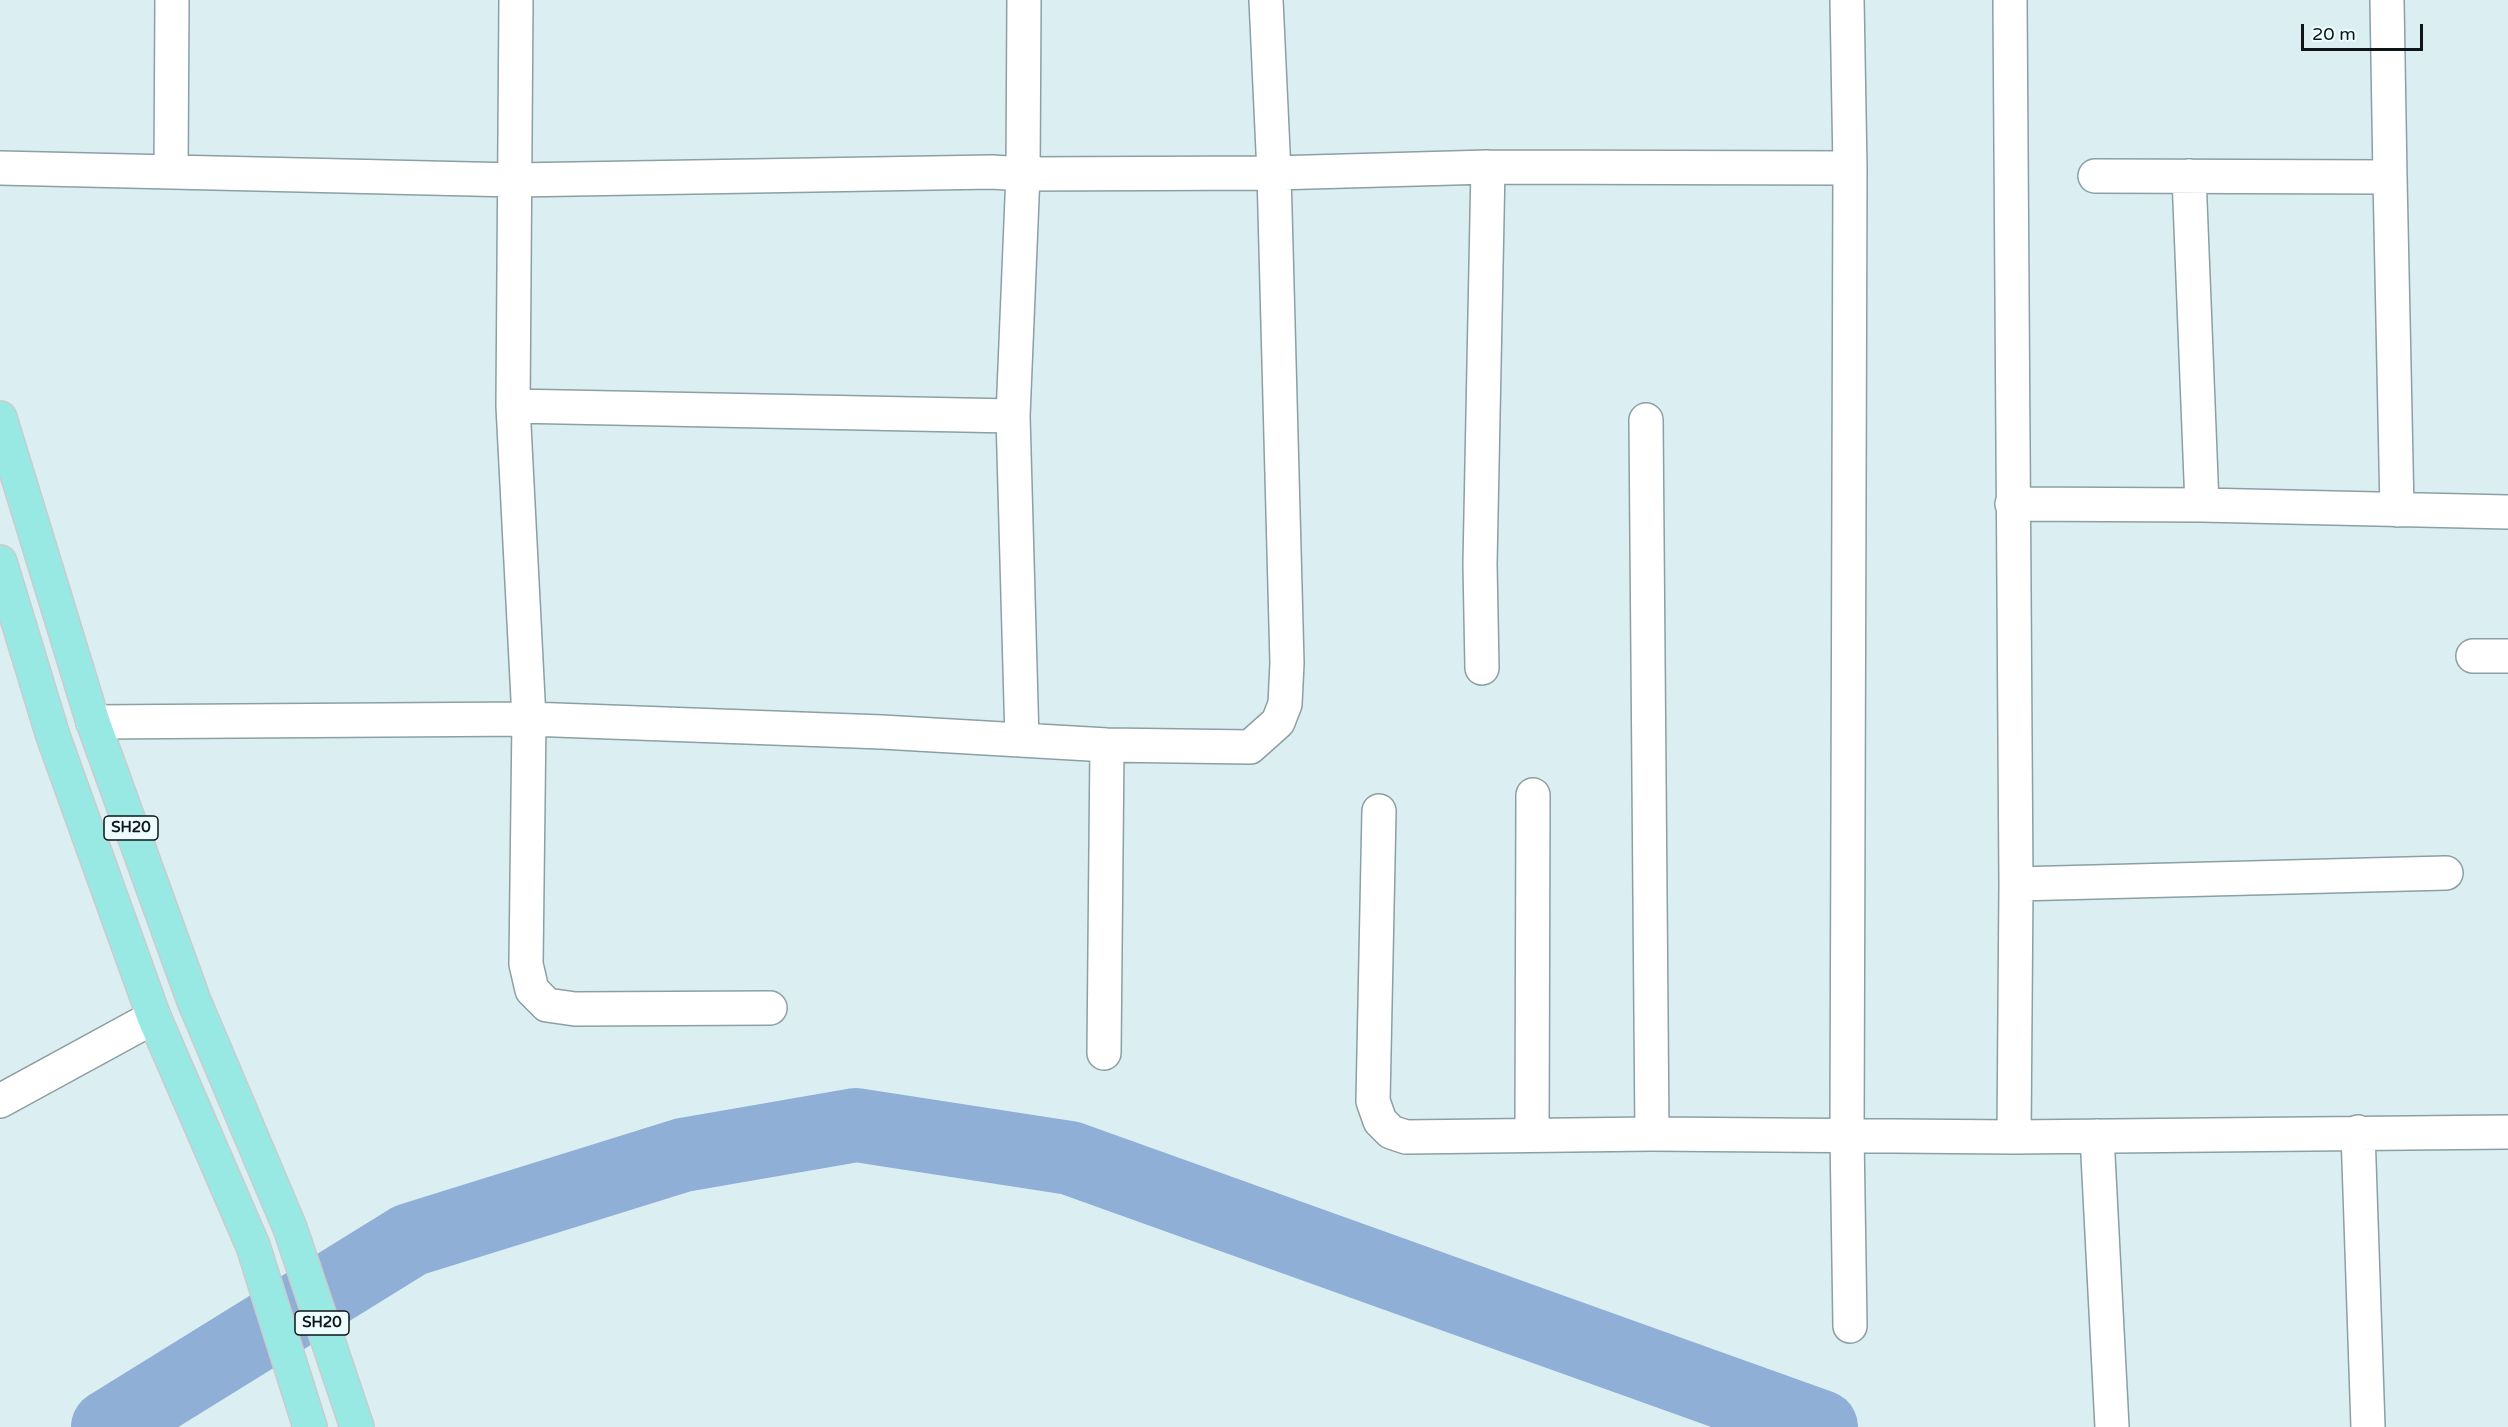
<!DOCTYPE html>
<html>
<head>
<meta charset="utf-8">
<style>
	body { margin:0 }
	#map { position:relative; width:2508px; height:1427px; overflow:hidden; background:#dbeff3; font-family:"Varela Round",sans-serif }
	canvas { display:block }
	.scale { position:absolute; left:2301px; top:24px; width:122px; height:27px; box-sizing:border-box; border:3px solid #0e1516; border-top:0; padding-left:8px; font-size:18px; line-height:21px; white-space:nowrap; color:#0e1516; -webkit-text-stroke:4px #ecfcff; paint-order:stroke }
</style>
</head>
<body>
<div id="map">
<canvas width="2508" height="1427"></canvas>
<div class="scale">20 m</div>
</div>
<script>
const context = document.querySelector('canvas').getContext('2d');
context.lineJoin = 'round';
const shape = rows => new Path2D(rows.map(r => 'M' + r).join(''));
function trace(path, color, width, dash) { context.strokeStyle = color; context.lineWidth = width; context.lineCap = dash ? 'butt' : 'round'; context.setLineDash(dash || []); context.stroke(path); }
function drawText(font, color, halo, rows, align = 'center') {
  context.font = font + ' "Varela Round",sans-serif'; context.lineWidth = 4.5; context.setLineDash([]); context.textBaseline = 'middle'; context.strokeStyle = halo; context.fillStyle = color; for (const [text, x, y, turn = 0] of rows) {
    context.save(); context.translate(x, y); context.rotate((+turn || 0) * Math.PI / 180); context.textAlign = isNaN(turn) ? turn : align; if (halo) context.strokeText(text, 0, 0); context.fillText(text, 0, 0); context.restore();
  }
}
trace(shape([
	[108,1427,410,1240,683,1155,856,1125,1070,1158,1821,1427]
]), '#8fafd7', 74);
const minor = shape([
	[516,0,513,406,529,719,526,964,532,990,547,1005,575,1009,770,1008],
	[1847,0,1850,168,1847,1135,1850,1326],
	[2010,0,2016,884,2014,1137],
	[0,168,515,180,992,172,1023,174,1274,173,1488,167,1850,168],
	[171,171,172,0],
	[2095,176,2390,177,2387,0],
	[2189,176,2202,505],
	[2390,177,2397,510],
	[513,406,1013,416],
	[1646,420,1652,1134],
	[2012,504,2202,505,2508,512],
	[2473,656,2508,656],
	[1482,668,1480,564,1488,167],
	[93,722,529,719,882,732,1107,745,1250,747,1278,722,1285,704,1287,663,1274,173,1266,0],
	[1022,740,1013,416,1023,174,1024,0],
	[1379,811,1373,1101,1380,1121,1391,1132,1406,1137,1652,1134,2014,1137,2508,1132],
	[2016,884,2446,873],
	[1104,1053,1107,745],
	[0,1101,154,1017],
	[2358,1132,2368,1427],
	[1532,1135,1533,795],
	[2097,1136,2112,1427]
]);
const major = shape([
	[0,418,93,722,194,1001,290,1228,357,1427],
	[0,562,53,736,154,1017,253,1246,310,1427]
]);
trace(minor, '#8c9fa2', 36);
trace(major, '#cacccc', 36);
trace(minor, '#fff', 33);
trace(major, '#98e9e4', 33);
for (const [x, y, w] of [
	[131,828,54],
	[322,1323,54]
]) { const box = new Path2D(); box.roundRect(x - w / 2, y - 12, w, 24, 4.5); context.fillStyle = '#ecfcff'; context.fill(box); trace(box, '#0e1516', 1.5); }
drawText('bold 15px', '#0e1516', null, [
	["SH20",131,828],
	["SH20",322,1323]
]);
</script>
</body>
</html>
